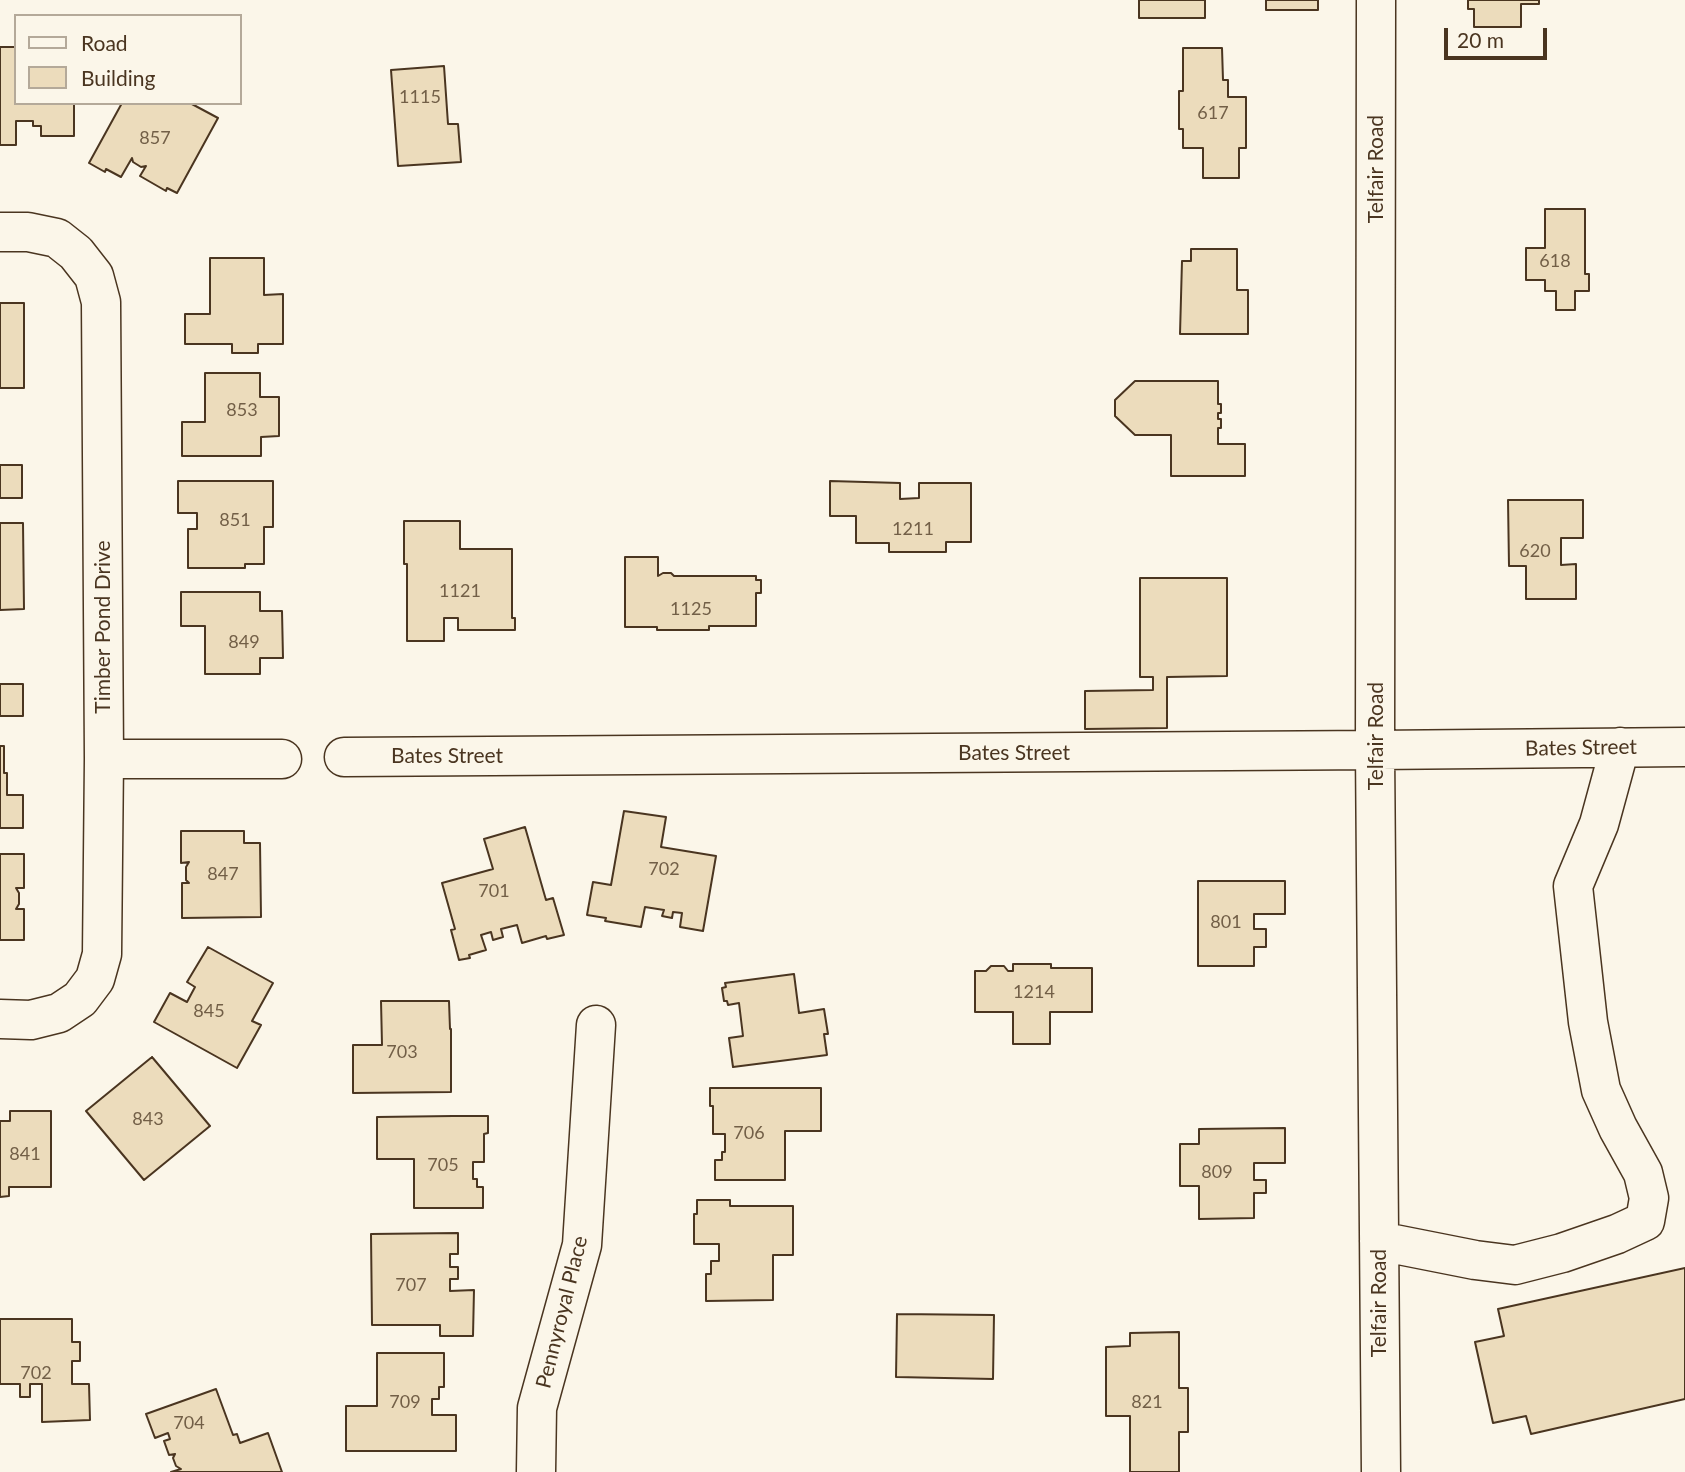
<!DOCTYPE html>
<html>
<head>
<meta charset="utf-8">
<style>
	body { margin:0 }
	#map { position:relative; width:1685px; height:1472px; overflow:hidden; background:#fbf6e9; font-family:Lato,sans-serif }
	canvas { display:block }
	.legend { position:absolute; left:14px; top:14px; width:228px; height:91px; box-sizing:border-box; background:#fbf6e9; border:2px solid #b4a999; margin:0; padding:9px 12px; list-style:none; font-size:21px; color:#4a3520 }
	.legend li { display:flex; align-items:center; gap:14px; height:35px }
	.legend b { width:35px; border:2px solid #b4a999 }
	.scale { position:absolute; left:1444px; top:28px; width:103px; height:32px; box-sizing:border-box; border:4px solid #4a3520; border-top:0; padding-left:9px; font-size:21px; line-height:24px; white-space:nowrap; color:#4a3520; -webkit-text-stroke:5px #fbf6e9; paint-order:stroke }
</style>
</head>
<body>
<div id="map">
<canvas width="1685" height="1472"></canvas>
<ul class="legend">
<li><b style="height:9px;background:#fbf6e9"></b>Road</li>
<li><b style="height:19px;background:#ecdcbc"></b>Building</li>
</ul>
<div class="scale">20 m</div>
</div>
<script>
const context = document.querySelector('canvas').getContext('2d');
context.lineJoin = 'round';
function paint(path, color) { context.fillStyle = color; context.fill(path, 'evenodd'); }
const shape = rows => new Path2D(rows.map(r => 'M' + r).join(''));
function trace(path, color, width, dash) { context.strokeStyle = color; context.lineWidth = width; context.lineCap = dash ? 'butt' : 'round'; context.setLineDash(dash || []); context.stroke(path); }
function drawText(font, color, halo, rows, align = 'center') {
  context.font = font + ' Lato,sans-serif'; context.lineWidth = 5; context.setLineDash([]); context.textBaseline = 'middle'; context.strokeStyle = halo; context.fillStyle = color; for (const [text, x, y, turn = 0] of rows) {
    context.save(); context.translate(x, y); context.rotate((+turn || 0) * Math.PI / 180); context.textAlign = isNaN(turn) ? turn : align; if (halo) context.strokeText(text, 0, 0); context.fillText(text, 0, 0); context.restore();
  }
}
const building = shape([
	[1139,0,1205,0,1205,18,1139,18,1139,0],
	[1266,0,1318,0,1318,10,1266,10,1266,0],
	[1468,0,1539,0,1539,4,1521,4,1521,27,1474,27,1474,9,1468,9,1468,0],
	[0,47,16,47,16,103,74,103,74,136,41,136,41,126,33,126,33,121,16,121,16,145,0,145,0,47],
	[1183,48,1222,48,1223,80,1228,80,1228,97,1246,97,1246,148,1239,148,1239,178,1203,178,1203,148,1183,148,1183,129,1179,129,1179,91,1183,91,1183,48],
	[444,66,448,124,458,124,461,162,398,166,391,70,444,66],
	[122,103,190,103,218,118,177,193,167,188,166,191,140,176,146,166,141,167,133,162,132,158,121,177,106,169,105,172,89,163,122,103],
	[1545,209,1585,209,1585,274,1589,274,1589,291,1575,291,1575,310,1556,310,1556,291,1545,291,1545,280,1526,280,1526,248,1545,248,1545,209],
	[1191,249,1237,249,1237,290,1248,290,1248,334,1180,334,1182,261,1191,261,1191,249],
	[210,258,264,258,264,295,283,294,283,344,258,344,258,353,232,353,232,344,185,344,185,314,210,314,210,258],
	[0,303,24,303,24,388,0,388,0,303],
	[205,373,260,373,260,397,279,397,279,436,261,437,261,456,182,456,182,422,205,422,205,373],
	[1135,381,1218,381,1218,404,1221,404,1221,413,1218,413,1218,419,1221,419,1221,428,1218,428,1218,444,1245,444,1245,476,1171,476,1171,435,1135,435,1115,416,1115,400,1135,381],
	[0,465,22,465,22,498,0,498,0,465],
	[178,481,273,481,273,527,264,527,264,564,245,564,245,568,188,568,188,529,197,529,197,513,178,513,178,481],
	[830,481,900,483,900,499,919,498,919,483,971,483,971,542,946,542,946,552,889,552,889,543,856,543,856,516,830,516,830,481],
	[1508,500,1583,500,1583,538,1561,538,1561,565,1576,564,1576,599,1526,599,1526,566,1509,566,1508,500],
	[404,521,460,521,460,549,512,549,512,618,515,618,515,630,458,630,458,618,444,618,444,641,407,641,407,564,404,564,404,521],
	[0,523,23,523,24,609,0,610,0,523],
	[625,557,658,557,658,576,663,573,671,573,674,576,756,576,756,580,761,580,761,593,756,593,756,626,709,626,709,630,657,630,657,627,625,627,625,557],
	[1140,578,1227,578,1227,676,1167,677,1167,728,1085,729,1085,691,1153,690,1153,677,1140,677,1140,578],
	[181,592,260,592,260,611,282,611,283,658,260,658,260,674,205,674,205,626,181,626,181,592],
	[0,684,23,684,23,716,0,716,0,684],
	[0,746,4,746,4,773,7,773,7,795,23,795,23,828,0,828,0,746],
	[624,811,666,817,661,847,716,856,703,931,680,927,682,913,673,912,672,918,662,916,664,910,645,907,641,927,605,921,606,918,587,915,593,882,611,885,624,811],
	[525,827,546,900,553,898,564,935,547,939,546,936,522,943,517,925,501,929,503,937,493,940,491,932,481,935,486,950,469,955,470,958,459,960,451,930,455,929,442,883,493,869,484,839,525,827],
	[181,831,244,831,244,843,260,843,261,917,182,918,182,883,189,883,186,880,186,867,189,862,181,863,181,831],
	[0,854,24,854,24,888,16,888,19,893,19,904,16,909,24,909,24,940,0,940,0,854],
	[1198,881,1285,881,1285,914,1254,914,1254,929,1266,929,1266,947,1254,947,1254,966,1198,966,1198,881],
	[208,947,273,983,252,1021,261,1025,237,1068,154,1022,170,993,187,1002,195,987,187,982,208,947],
	[1013,964,1051,964,1051,968,1092,968,1092,1012,1050,1012,1050,1044,1013,1044,1013,1012,975,1012,975,971,986,971,991,966,1004,966,1008,971,1013,971,1013,964],
	[794,974,799,1013,824,1009,828,1034,824,1034,827,1055,733,1067,729,1038,743,1036,739,1003,728,1005,727,1001,724,1001,722,988,726,987,725,983,794,974],
	[381,1001,449,1001,450,1029,451,1029,451,1092,353,1093,353,1045,382,1045,381,1001],
	[152,1057,210,1126,144,1180,86,1111,152,1057],
	[710,1088,821,1088,821,1131,785,1131,785,1180,715,1180,715,1160,722,1160,722,1152,725,1152,725,1134,713,1134,713,1106,710,1106,710,1088],
	[10,1111,51,1111,51,1187,9,1187,9,1196,0,1197,0,1121,10,1121,10,1111],
	[453,1116,488,1116,488,1133,484,1134,484,1162,473,1162,473,1179,477,1179,477,1187,483,1187,483,1208,414,1208,414,1159,377,1159,377,1117,453,1116],
	[1285,1128,1285,1163,1254,1163,1254,1180,1266,1180,1266,1193,1254,1193,1254,1218,1199,1219,1199,1186,1180,1186,1180,1144,1199,1144,1199,1129,1285,1128],
	[697,1200,730,1200,730,1206,793,1206,793,1255,773,1255,773,1300,706,1301,706,1274,711,1274,711,1261,719,1261,719,1244,694,1244,694,1214,697,1214,697,1200],
	[458,1233,458,1254,450,1254,450,1267,458,1267,458,1279,450,1279,450,1291,474,1290,473,1336,440,1336,440,1325,372,1325,371,1234,458,1233],
	[1685,1268,1685,1399,1531,1434,1526,1416,1493,1423,1475,1342,1504,1336,1498,1309,1685,1268],
	[897,1314,994,1315,993,1379,896,1377,897,1314],
	[0,1319,72,1319,72,1342,80,1342,80,1361,72,1361,72,1384,89,1384,90,1420,42,1422,42,1384,30,1384,30,1397,20,1397,20,1384,0,1384,0,1319],
	[1179,1332,1179,1388,1188,1388,1188,1432,1179,1432,1179,1472,1130,1472,1130,1416,1106,1416,1106,1347,1130,1346,1130,1333,1179,1332],
	[377,1353,444,1353,444,1387,439,1387,439,1399,432,1399,432,1415,456,1415,456,1451,346,1451,346,1406,377,1406,377,1353],
	[216,1389,233,1435,237,1434,240,1443,268,1433,282,1472,171,1472,181,1469,176,1466,173,1458,175,1454,169,1455,164,1441,170,1439,168,1433,155,1438,146,1414,216,1389]
]);
paint(building, '#ecdcbc');
trace(building, '#4a3520', 2);
const minor = shape([
	[1376,0,1375,750,1381,1472],
	[0,232,28,232,57,238,76,253,94,276,101,302,104,759,102,954,95,979,80,999,59,1013,31,1020,0,1019],
	[344,757,1375,750,1685,747],
	[104,759,282,759],
	[1379,1241,1475,1260,1515,1265,1562,1253,1617,1234,1645,1221,1649,1198,1643,1173,1618,1128,1601,1090,1588,1022,1573,886,1599,824,1620,747],
	[536,1472,537,1408,582,1245,596,1025]
]);
trace(minor, '#4a3520', 41);
trace(minor, '#fbf6e9', 38);
drawText('18px', '#725f47', null, [
	["1115",420,97],
	["617",1213,113],
	["857",155,138],
	["618",1555,261],
	["853",242,410],
	["851",235,520],
	["1211",913,529],
	["620",1535,551],
	["1121",460,591],
	["1125",691,609],
	["849",244,642],
	["702",664,869],
	["847",223,874],
	["701",494,891],
	["801",1226,922],
	["1214",1034,992],
	["845",209,1011],
	["703",402,1052],
	["843",148,1119],
	["706",749,1133],
	["841",25,1154],
	["705",443,1165],
	["809",1217,1172],
	["707",411,1285],
	["702",36,1373],
	["709",405,1402],
	["821",1147,1402],
	["704",189,1423]
]);
drawText('21px', '#4a3520', '#fbf6e9', [
	["Telfair Road",1376,169,-90],
	["Timber Pond Drive",103,627,-90],
	["Telfair Road",1376,736,-90],
	["Bates Street",1581,748,-1],
	["Bates Street",1014,753],
	["Bates Street",447,756],
	["Telfair Road",1379,1303,-90],
	["Pennyroyal Place",562,1312,-76]
]);
</script>
</body>
</html>
